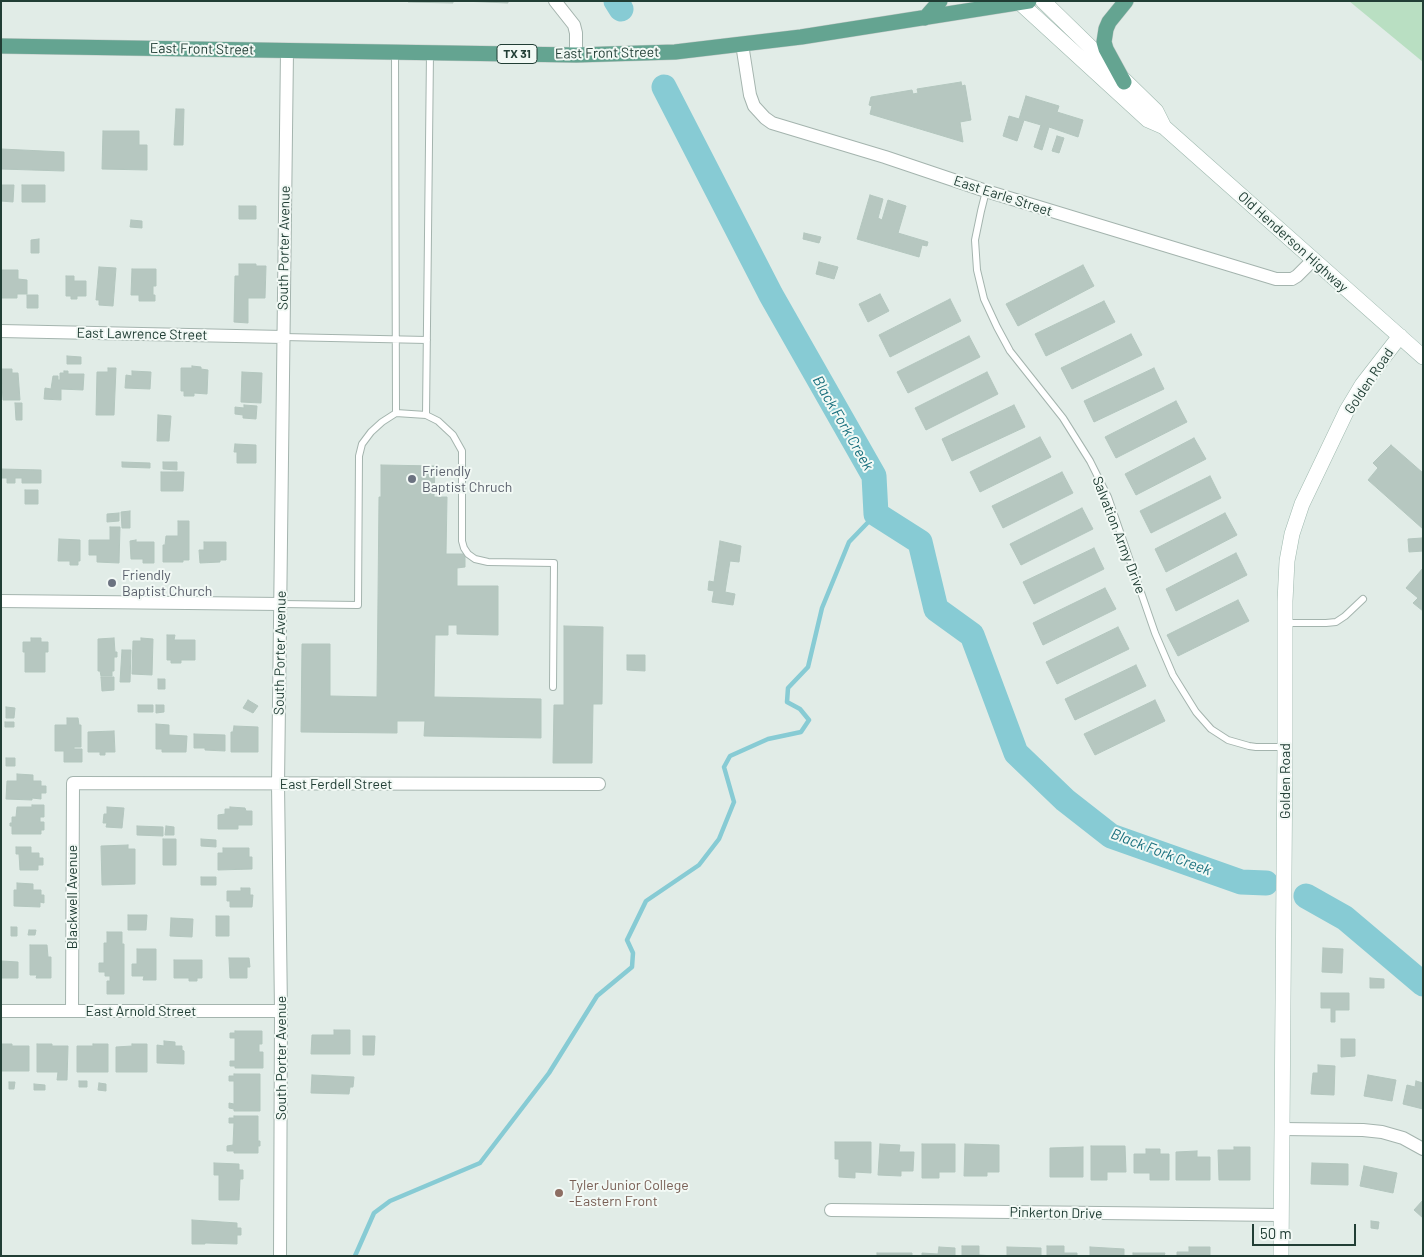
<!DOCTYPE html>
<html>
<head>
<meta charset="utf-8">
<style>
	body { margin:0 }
	#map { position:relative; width:1424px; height:1257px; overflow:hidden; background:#e1ece7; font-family:Barlow,sans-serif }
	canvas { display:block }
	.frame { position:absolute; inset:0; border:2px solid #213e35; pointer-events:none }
	.scale { position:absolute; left:1252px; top:1224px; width:104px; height:22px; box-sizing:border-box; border:2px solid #213e35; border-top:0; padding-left:6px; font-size:15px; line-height:18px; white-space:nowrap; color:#213e35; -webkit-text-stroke:4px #f2f9f5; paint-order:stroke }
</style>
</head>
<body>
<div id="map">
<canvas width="1424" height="1257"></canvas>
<div class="frame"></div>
<div class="scale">50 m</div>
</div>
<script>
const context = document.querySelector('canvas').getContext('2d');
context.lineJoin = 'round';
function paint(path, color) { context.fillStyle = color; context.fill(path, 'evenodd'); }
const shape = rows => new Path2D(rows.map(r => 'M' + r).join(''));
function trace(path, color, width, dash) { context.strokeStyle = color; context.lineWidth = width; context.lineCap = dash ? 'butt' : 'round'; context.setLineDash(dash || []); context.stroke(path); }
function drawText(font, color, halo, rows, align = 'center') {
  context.font = font + ' Barlow,sans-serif'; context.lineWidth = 4; context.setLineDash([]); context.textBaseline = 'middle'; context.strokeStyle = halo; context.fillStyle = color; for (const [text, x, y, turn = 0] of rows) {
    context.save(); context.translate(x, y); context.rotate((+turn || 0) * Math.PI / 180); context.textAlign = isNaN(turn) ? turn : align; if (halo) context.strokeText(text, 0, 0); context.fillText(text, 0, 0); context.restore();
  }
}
paint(shape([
	[1349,1,1423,1,1423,62]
]), '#b9dfc2');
trace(shape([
	[355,1256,374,1213,390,1201,480,1163,549,1073,597,996,632,967,633,953,627,940,646,901,699,865,719,839,734,802,724,767,730,756,768,739,801,732,809,720,800,709,787,702,788,688,808,667,822,608,849,542,876,514]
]), '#87cbd4', 4.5);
trace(shape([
	[616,1,621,9],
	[664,87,771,295,874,476,876,514,920,542,936,609,972,635,1016,753,1065,800,1111,836,1241,882,1266,883],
	[1306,896,1345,918,1423,984]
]), '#87cbd4', 25);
const building = shape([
	[408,1,453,1,453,3,408,2,408,1],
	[462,1,508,1,508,3,462,1],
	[961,82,962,86,965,85,971,120,960,122,963,142,870,114,872,106,869,105,871,97,912,90,913,94,918,93,917,89,961,82],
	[1026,96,1059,106,1057,112,1083,120,1078,137,1049,127,1042,150,1034,147,1041,125,1024,120,1017,141,1003,136,1009,116,1019,119,1026,96],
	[176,109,184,109,183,145,174,145,176,109],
	[103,131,139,131,139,145,147,145,147,170,102,169,103,131],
	[1057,136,1064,138,1059,153,1052,151,1057,136],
	[1,149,64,152,64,171,1,169,1,149],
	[1,185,14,185,13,202,1,201,1,185],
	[22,185,45,185,45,202,22,202,22,185],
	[870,195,883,199,878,218,882,220,888,200,906,206,898,233,928,242,927,246,922,245,919,257,857,239,870,195],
	[239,206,256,206,256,219,239,219,239,206],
	[131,220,142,221,142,228,130,227,131,220],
	[804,233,821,237,819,243,803,239,804,233],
	[39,239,39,253,31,253,31,240,39,239],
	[819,262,838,267,834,279,816,274,819,262],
	[239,264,256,264,256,266,266,266,265,298,248,298,248,323,234,322,235,276,239,276,239,264],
	[1083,265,1094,286,1018,326,1006,304,1083,265],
	[99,267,116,268,113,306,99,305,99,300,96,300,99,267],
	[132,269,156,269,156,286,153,286,153,295,155,295,155,301,139,301,139,295,131,295,132,269],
	[1,270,18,270,18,279,27,280,27,294,17,294,17,298,1,298,1,270],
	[66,276,74,276,74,281,86,281,86,296,77,296,77,299,71,299,71,296,66,296,66,276],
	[880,294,889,311,868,322,859,304,880,294],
	[27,295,38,295,38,308,27,308,27,295],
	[950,299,961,321,890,357,879,335,950,299],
	[1104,301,1115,322,1046,356,1035,334,1104,301],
	[1131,334,1142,355,1072,389,1061,368,1131,334],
	[969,336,980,357,908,393,897,372,969,336],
	[67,356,81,357,81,364,67,364,67,356],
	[192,366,201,367,201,369,208,370,207,394,194,393,194,396,184,396,184,391,181,391,181,368,192,368,192,366],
	[108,368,116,368,114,415,96,415,97,372,108,372,108,368],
	[1154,368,1164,389,1094,422,1084,401,1154,368],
	[1,369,12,369,12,373,18,373,20,400,3,400,1,369],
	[64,371,68,371,68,374,84,374,83,390,61,389,61,400,44,399,45,388,51,389,53,376,58,376,58,380,60,380,60,373,64,373,64,371],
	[132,371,151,372,150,389,125,388,126,375,132,376,132,371],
	[242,372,262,373,261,403,241,402,242,372],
	[987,372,998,394,926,430,915,408,987,372],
	[1176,401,1187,422,1116,458,1105,437,1176,401],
	[15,403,22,403,22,420,16,420,15,403],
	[244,405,257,406,256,419,243,418,243,415,235,414,235,407,244,408,244,405],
	[1014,405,1025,427,952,461,942,439,1014,405],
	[158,415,171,416,169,441,157,441,158,415],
	[1040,437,1051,457,980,492,970,472,1040,437],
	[1194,438,1206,459,1136,495,1125,474,1194,438],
	[235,444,256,445,256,463,237,463,237,452,234,452,235,444],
	[1391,445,1423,473,1423,529,1368,480,1378,468,1373,463,1391,445],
	[122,462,150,463,150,468,122,467,122,462],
	[163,462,177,462,177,470,163,469,163,462],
	[381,465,435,466,434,497,447,497,446,554,465,554,465,567,457,568,457,586,498,586,498,635,457,634,457,625,448,625,448,635,435,635,434,697,541,699,541,738,424,736,425,721,397,721,397,733,301,732,302,644,330,644,330,696,377,697,379,497,381,497,381,465],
	[1,469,41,470,41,483,22,483,22,478,15,478,15,483,7,483,7,478,1,478,1,469],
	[161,472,184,472,183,491,161,491,161,472],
	[1062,472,1073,493,1003,528,992,506,1062,472],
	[1210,476,1221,498,1151,533,1140,511,1210,476],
	[25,490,38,490,38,504,25,504,25,490],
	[1082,508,1093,529,1021,565,1010,544,1082,508],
	[130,511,130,528,122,528,121,512,130,511],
	[119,513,119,521,107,522,107,514,119,513],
	[1225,513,1237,535,1166,572,1155,549,1225,513],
	[178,521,189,521,189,560,183,560,183,562,163,562,163,545,165,545,166,536,178,536,178,521],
	[110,527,120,527,119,563,97,562,97,555,89,555,89,540,110,540,110,527],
	[1422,538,1423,551,1409,552,1408,539,1422,538],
	[59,539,80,540,80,561,78,561,78,565,70,565,70,561,58,561,59,539],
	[136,540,136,542,154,542,154,563,143,563,143,559,131,559,130,541,136,540],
	[720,541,741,546,739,562,730,561,725,592,735,594,733,605,712,602,714,591,708,590,709,581,714,582,720,541],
	[204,542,226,542,226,560,220,560,220,562,200,563,199,550,204,550,204,542],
	[1094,548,1104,569,1034,604,1023,582,1094,548],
	[1236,553,1247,575,1176,611,1166,589,1236,553],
	[1423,568,1423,611,1413,603,1418,598,1406,588,1423,568],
	[1105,588,1116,609,1043,645,1033,623,1105,588],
	[1238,600,1249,621,1178,656,1167,635,1238,600],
	[564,626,603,627,602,704,593,704,592,763,553,763,554,705,564,705,564,626],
	[1118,627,1129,649,1057,684,1046,662,1118,627],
	[167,635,175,635,174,640,195,640,195,660,181,660,181,663,171,663,171,660,167,660,167,635],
	[31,638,41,638,41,642,48,642,48,652,45,652,45,672,25,672,25,652,23,652,23,642,31,642,31,638],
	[114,638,115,652,117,652,117,657,114,657,114,671,112,671,112,676,101,676,100,671,98,671,98,639,114,638],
	[141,638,153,639,152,675,132,674,133,641,141,641,141,638],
	[122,650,131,650,130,682,120,682,122,650],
	[627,655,645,655,645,671,627,670,627,655],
	[1136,665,1146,686,1075,720,1065,699,1136,665],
	[101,677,114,677,114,690,102,691,101,677],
	[158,679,165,679,165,689,158,689,158,679],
	[248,700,258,706,253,713,243,708,248,700],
	[1155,700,1165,721,1095,755,1084,734,1155,700],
	[138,705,153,705,153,712,138,712,138,705],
	[156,705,164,705,164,712,156,713,156,705],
	[6,707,15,708,14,718,6,718,6,707],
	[67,718,78,718,79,725,81,725,81,747,74,747,74,749,82,749,82,762,64,762,64,751,55,751,55,725,67,725,67,718],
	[5,722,14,722,14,727,5,727,5,722],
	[156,724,169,725,169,735,187,736,186,752,162,752,162,749,156,749,156,724],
	[234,726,258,727,258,752,231,752,231,732,233,732,234,726],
	[114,731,115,752,105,752,105,755,100,755,100,752,88,752,88,732,114,731],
	[194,734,225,735,225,751,205,750,205,748,194,748,194,734],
	[6,758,15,758,15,766,6,766,6,758],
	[17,774,33,775,33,781,41,781,41,786,46,786,46,793,41,793,41,799,32,798,32,800,6,799,7,781,17,781,17,774],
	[32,805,44,805,44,817,40,817,40,822,44,822,44,830,41,830,41,834,12,834,12,826,10,826,10,823,12,823,12,817,16,817,17,807,32,807,32,805],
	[107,807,124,808,122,828,106,827,107,823,103,823,104,814,107,814,107,807],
	[230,807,245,808,246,811,252,811,252,825,238,825,238,829,218,829,218,815,225,814,225,809,230,809,230,807],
	[137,826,163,827,163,836,137,835,137,826],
	[166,826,174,827,174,835,165,835,166,826],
	[163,839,176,839,176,865,163,865,163,839],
	[201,839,216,840,216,847,201,846,201,839],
	[128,845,128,849,135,849,135,884,102,885,101,846,128,845],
	[16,847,31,847,31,853,39,853,39,858,43,858,43,865,38,865,38,870,20,870,19,854,16,854,16,847],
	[223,848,249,848,249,857,252,857,252,869,218,870,218,853,223,853,223,848],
	[201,877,216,877,216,885,201,885,201,877],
	[17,883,33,884,33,890,41,890,41,895,44,895,44,903,40,902,40,907,14,906,14,890,17,890,17,883],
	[241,888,250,888,250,895,253,895,252,907,230,907,230,901,227,901,227,891,241,891,241,888],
	[128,915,147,915,146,930,128,930,128,915],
	[216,916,229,916,229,936,216,936,216,916],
	[171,918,193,919,192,937,170,936,171,918],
	[11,927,17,927,17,936,11,936,11,927],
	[29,930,36,930,35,935,28,935,29,930],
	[107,932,122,932,122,944,124,944,124,994,107,994,107,981,110,981,110,976,105,976,105,972,99,972,99,963,104,963,104,943,107,943,107,932],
	[30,945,47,945,48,957,51,957,51,978,36,978,37,975,30,975,30,945],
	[1323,948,1343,949,1342,973,1322,972,1323,948],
	[137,949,156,949,156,980,143,980,144,976,132,976,132,964,137,964,137,949],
	[229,958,249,958,250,967,247,967,247,978,230,978,229,958],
	[174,960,202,960,202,978,197,978,197,981,189,981,189,978,174,978,174,960],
	[1,961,18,962,18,978,1,978,1,961],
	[1370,978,1384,979,1384,988,1370,988,1370,978],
	[1321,993,1349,993,1349,1010,1335,1010,1335,1022,1331,1022,1331,1008,1321,1008,1321,993],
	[334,1030,350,1030,350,1054,311,1054,312,1035,334,1035,334,1030],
	[235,1031,262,1031,262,1044,259,1044,259,1052,263,1052,263,1068,235,1068,235,1066,230,1066,230,1061,235,1061,235,1038,230,1038,230,1033,235,1033,235,1031],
	[363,1036,375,1036,374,1055,363,1055,363,1036],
	[1341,1039,1355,1039,1355,1056,1341,1057,1341,1039],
	[164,1041,175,1042,175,1046,182,1046,182,1050,184,1051,184,1064,157,1063,157,1045,164,1046,164,1041],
	[1,1044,12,1044,12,1046,29,1046,29,1071,1,1071,1,1044],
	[37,1044,52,1044,52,1046,68,1046,67,1080,57,1080,58,1072,37,1072,37,1044],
	[93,1044,108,1044,108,1072,77,1072,77,1046,93,1046,93,1044],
	[132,1044,147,1044,147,1072,116,1072,116,1047,132,1046,132,1044],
	[1318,1065,1335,1066,1334,1095,1311,1094,1313,1073,1318,1073,1318,1065],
	[234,1074,260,1074,260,1111,234,1111,234,1109,229,1108,229,1103,234,1104,234,1081,229,1081,229,1076,234,1076,234,1074],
	[312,1075,354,1077,353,1087,350,1087,349,1094,311,1093,312,1075],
	[1368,1075,1396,1080,1392,1101,1364,1096,1368,1075],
	[79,1081,87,1081,87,1087,79,1087,79,1081],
	[1416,1081,1423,1083,1423,1109,1403,1104,1407,1085,1415,1087,1416,1081],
	[9,1082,15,1082,14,1089,9,1089,9,1082],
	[99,1083,106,1084,106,1091,98,1090,99,1083],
	[34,1084,45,1085,45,1090,34,1090,34,1084],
	[234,1116,258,1116,258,1141,260,1141,260,1146,258,1146,258,1153,234,1153,234,1151,227,1151,227,1146,233,1145,234,1123,229,1123,229,1118,234,1118,234,1116],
	[835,1142,871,1142,871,1173,855,1172,855,1178,839,1177,839,1159,835,1159,835,1142],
	[880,1144,900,1145,899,1152,914,1152,913,1171,901,1171,901,1176,878,1175,880,1144],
	[922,1144,955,1144,955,1172,939,1172,939,1178,922,1178,922,1144],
	[965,1144,999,1145,999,1172,987,1172,987,1176,964,1176,965,1144],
	[1091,1146,1125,1146,1126,1172,1107,1172,1107,1180,1091,1180,1091,1146],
	[1083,1147,1083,1177,1050,1177,1050,1148,1083,1147],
	[1234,1147,1250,1147,1250,1180,1219,1180,1218,1150,1234,1150,1234,1147],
	[1146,1149,1160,1149,1160,1154,1169,1154,1169,1180,1150,1180,1150,1173,1134,1173,1134,1154,1146,1154,1146,1149],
	[1197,1151,1197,1157,1210,1157,1210,1180,1176,1180,1176,1152,1197,1151],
	[214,1163,239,1164,239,1170,243,1170,243,1179,240,1179,239,1200,219,1200,219,1175,214,1175,214,1163],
	[1312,1163,1348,1164,1348,1185,1311,1184,1312,1163],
	[1364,1166,1397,1173,1393,1193,1360,1186,1364,1166],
	[1423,1200,1423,1218,1414,1210,1423,1200],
	[192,1220,237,1223,237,1228,241,1228,241,1235,237,1235,237,1244,205,1243,205,1244,192,1244,192,1220],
	[1371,1221,1379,1222,1378,1229,1371,1228,1371,1221],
	[962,1246,979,1246,979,1255,994,1256,962,1256,962,1246],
	[1047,1246,1064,1246,1064,1253,1077,1253,1077,1256,1047,1256,1047,1246],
	[939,1247,955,1248,955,1256,922,1256,922,1253,938,1254,939,1247],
	[1007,1247,1041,1248,1041,1256,1007,1256,1007,1247],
	[1090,1247,1124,1249,1124,1256,1090,1256,1090,1247],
	[1189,1247,1210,1247,1210,1256,1177,1256,1177,1252,1189,1252,1189,1247],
	[877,1253,912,1253,912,1256,877,1256,877,1253],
	[1133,1253,1165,1253,1164,1256,1133,1256,1133,1253]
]);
paint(building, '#b6c7c0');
trace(building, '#b3c6be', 1);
const lane = shape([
	[395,53,396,413],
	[986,191,981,211,975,240,977,270,984,299,997,327,1010,351,1063,418,1090,461,1108,497,1155,633,1173,675,1196,712,1211,729,1228,740,1249,746,1256,747,1284,747],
	[283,337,427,340],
	[426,415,430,53],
	[281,604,358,605,359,456,362,444,371,432,382,422,396,413,426,415,438,421,453,435,462,451,462,541,464,548,468,554,475,559,488,562,554,563,553,687],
	[1286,623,1326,623,1336,622,1345,616,1363,599]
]);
const street = shape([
	[555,1,574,25,576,33,576,55],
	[742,44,750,95,754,106,765,118,772,123,885,157,986,191,1276,279,1292,279,1297,276,1313,260],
	[1,331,283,337],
	[1,601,281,604],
	[1,1011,281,1011],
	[72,1011,73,783,599,784],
	[1282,1129,1363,1130,1382,1132,1403,1138,1423,1149],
	[831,1210,1281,1215],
	[280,1256,281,1011,278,784,287,51]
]);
const secondary = shape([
	[1018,1,1148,120,1164,127,1423,357],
	[1043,1,1156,111,1164,127],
	[1281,1256,1285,747,1285,601,1287,561,1292,534,1302,504,1347,410,1362,385,1400,336]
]);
const primary = shape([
	[925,18,940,1],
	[1,46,576,55,675,52,801,37,1029,1],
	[1124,82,1106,49,1104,42,1106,29,1109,22,1126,1]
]);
trace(lane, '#a4b4ae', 8);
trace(street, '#a4b4ae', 14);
trace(secondary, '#9fb9af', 16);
trace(primary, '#c1c9c6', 16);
trace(lane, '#fff', 6);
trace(street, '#fff', 12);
trace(secondary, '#fff', 15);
trace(primary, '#64a491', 15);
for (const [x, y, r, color] of [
	[412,479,5,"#6b7280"],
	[112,583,5,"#6b7280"],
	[559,1193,5,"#8d6e63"]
]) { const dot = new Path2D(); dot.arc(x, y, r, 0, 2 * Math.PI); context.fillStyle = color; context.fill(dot); trace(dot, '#f2f9f5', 2); }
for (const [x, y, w] of [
	[517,54,40]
]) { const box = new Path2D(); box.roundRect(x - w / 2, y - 9.5, w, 19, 4); context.fillStyle = '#f2f9f5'; context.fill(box); trace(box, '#213e35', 1); }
drawText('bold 12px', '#213e35', null, [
	["TX 31",517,54]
]);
drawText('14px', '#213e35', '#f2f9f5', [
	["East Front Street",202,49,1],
	["East Front Street",607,53,-1],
	["East Earle Street",1003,196,18],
	["Old Henderson Highway",1293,242,42],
	["South Porter Avenue",284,248,-89],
	["East Lawrence Street",142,334,1],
	["Golden Road",1369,381,-56],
	["Salvation Army Drive",1119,535,69],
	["South Porter Avenue",280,653,-89],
	["Golden Road",1285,781,-90],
	["East Ferdell Street",336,784],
	["Blackwell Avenue",72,897,-90],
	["East Arnold Street",141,1011],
	["South Porter Avenue",281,1058,-90],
	["Pinkerton Drive",1056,1213,1]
]);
drawText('14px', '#5b616d', '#f2f9f5', [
	["Friendly",422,471],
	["Baptist Chruch",422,487],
	["Friendly",122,575],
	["Baptist Church",122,591]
], 'left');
drawText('14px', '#785e54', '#f2f9f5', [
	["Tyler Junior College",569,1185],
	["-Eastern Front",569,1201]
], 'left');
drawText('italic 15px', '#186f7d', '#f2f9f5', [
	["Black Fork Creek",843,423,60],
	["Black Fork Creek",1161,852,21]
]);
</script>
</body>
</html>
